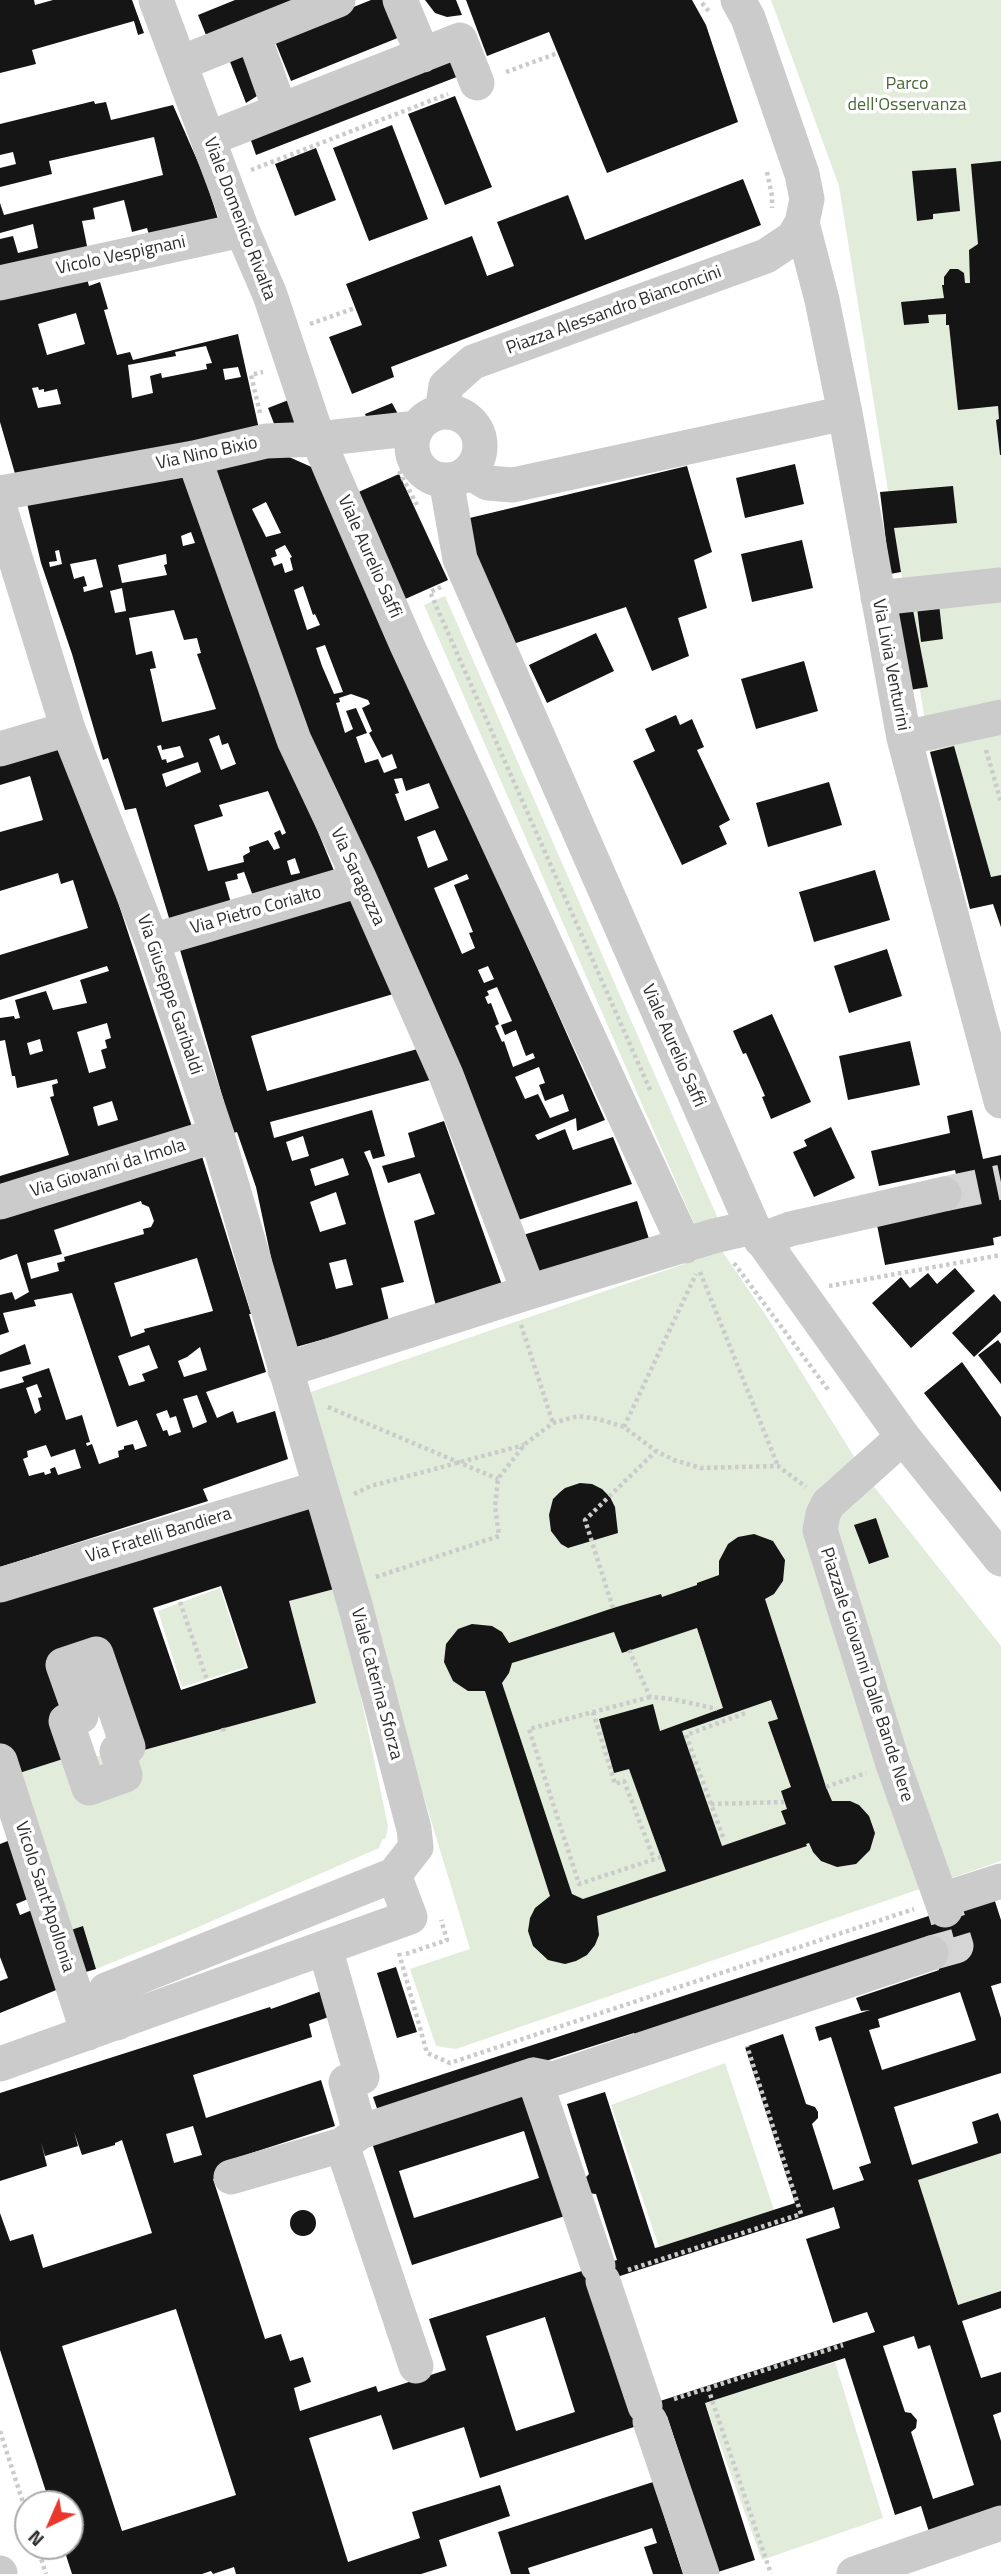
<!DOCTYPE html>
<html>
<head>
<meta charset="utf-8">
<style>
	body { margin:0 }
	#map { position:relative; width:1001px; height:2574px; overflow:hidden; background:#fff; font-family:"Titillium Web",sans-serif }
	canvas { display:block }
	.north { position:absolute; left:14px; top:2490px; width:70px; height:70px; box-sizing:border-box; background:#fff; border:2px solid #ababab; border-radius:50%; rotate:224deg; font-size:19px; font-weight:700; line-height:28px; text-align:center; color:#2e2e2e }
	.north::after { content:''; display:block; margin:auto; width:24px; height:32px; background:#e9372b; clip-path:polygon(50% 0,100% 100%,50% 72%,0 100%) }
</style>
</head>
<body>
<div id="map">
<canvas width="1001" height="2574"></canvas>
<div class="north">N</div>
</div>
<script>
const context = document.querySelector('canvas').getContext('2d');
context.lineJoin = 'round';
function paint(path, color) { context.fillStyle = color; context.fill(path, 'evenodd'); }
const shape = rows => new Path2D(rows.map(r => 'M' + r).join(''));
function trace(path, color, width, dash) { context.strokeStyle = color; context.lineWidth = width; context.lineCap = dash ? 'butt' : 'round'; context.setLineDash(dash || []); context.stroke(path); }
function drawText(font, color, halo, rows, align = 'center') {
  context.font = font + ' "Titillium Web",sans-serif'; context.lineWidth = 7; context.setLineDash([]); context.textBaseline = 'middle'; context.strokeStyle = halo; context.fillStyle = color; for (const [text, x, y, turn = 0] of rows) {
    context.save(); context.translate(x, y); context.rotate((+turn || 0) * Math.PI / 180); context.textAlign = isNaN(turn) ? turn : align; if (halo) context.strokeText(text, 0, 0); context.fillText(text, 0, 0); context.restore();
  }
}
paint(shape([
	[771,0,1001,0,1001,929,993,904,970,909,930,752,839,186],
	[445,596,719,1221,697,1230,424,605],
	[722,1251,769,1320,868,1479,1001,1646,1001,1861,456,2049,436,2046,410,1969,470,1949,302,1395],
	[220,1588,246,1667,182,1687,158,1611],
	[338,1588,388,1826,386,1838,382,1840,379,1848,180,1935,96,1969,83,1927,59,1934,10,1776,74,1755,75,1758,133,1753,316,1703,289,1601],
	[725,2063,774,2210,659,2247,611,2105],
	[1001,2153,1001,2291,958,2305,918,2180],
	[835,2362,883,2518,762,2560,705,2403]
]), '#e2ecdb');
paint(shape([
	[0,0,34,0,35,5,53,0,132,0,144,33,138,35,134,21,32,50,36,64,0,73],
	[235,0,308,0,208,40,198,15],
	[371,0,390,0,405,35,291,81,274,39],
	[425,0,456,0,462,15,447,17,435,13],
	[466,0,692,0,706,25,738,122,607,173,549,32,487,56],
	[457,48,467,73,256,155,247,129],
	[227,54,254,59,257,96,246,103],
	[455,96,492,187,445,205,408,114],
	[94,101,95,104,106,102,111,120,173,105,205,178,219,222,150,238,147,228,132,232,124,200,93,208,95,219,82,221,88,251,0,272,0,239,13,236,18,253,38,248,33,224,0,233,0,203,4,215,163,175,154,137,49,161,52,174,0,187,0,168,16,164,13,152,0,155,0,124],
	[392,125,428,219,369,241,333,148],
	[316,148,336,200,295,216,275,164],
	[1001,161,1001,455,1000,455,996,420,999,419,998,406,958,410,949,325,946,325,946,314,928,315,929,323,904,325,901,302,944,298,942,285,944,285,944,277,950,269,958,269,964,273,965,283,970,283,969,250,978,244,971,164],
	[956,168,960,211,933,214,933,219,917,221,912,171],
	[743,179,761,225,391,367,394,377,352,394,329,337,362,325,346,284,472,236,487,276,514,266,497,222,568,195,585,240],
	[86,275,89,286,100,282,108,309,104,310,117,355,130,352,133,360,238,334,259,429,18,484,0,422,0,295],
	[76,313,85,344,47,355,38,324],
	[206,346,212,363,206,364,207,369,162,378,161,373,150,376,153,393,132,398,128,365,176,356,175,352],
	[238,367,241,377,225,380,223,369],
	[38,387,39,390,44,389,44,392,57,389,61,404,38,408,32,388],
	[291,399,302,424,278,434,268,408],
	[392,403,398,414,370,426,365,414],
	[271,449,316,469,605,1120,577,1131,576,1118,535,1135,538,1140,565,1129,573,1150,613,1137,632,1184,512,1222,334,799,207,468],
	[266,502,281,533,266,537,252,509],
	[285,545,292,557,290,558,293,570,285,573,282,563,274,566,271,558,277,556,275,550],
	[303,586,313,615,315,614,320,625,307,630,294,590],
	[325,645,343,692,334,694,322,666,316,648],
	[351,694,368,700,370,704,362,708,372,731,369,733,382,758,392,754,397,768,384,773,378,759,365,763,356,737,367,733,356,708,346,711,353,729,345,733,336,703,340,702,339,698],
	[402,778,406,791,429,783,439,808,405,821,395,794,399,793,394,779],
	[435,830,448,860,428,868,417,837],
	[467,874,469,879,454,885,473,932,469,933,475,948,462,954,434,888],
	[488,966,494,979,484,983,478,970],
	[497,987,512,1021,501,1025,505,1035,516,1030,526,1056,533,1053,535,1058,513,1067,504,1041,502,1042,495,1026,499,1024,491,1003,488,1004,485,997,489,995,487,991],
	[539,1067,545,1083,539,1085,545,1101,563,1094,569,1111,550,1118,538,1094,525,1099,515,1077],
	[795,464,804,504,745,518,736,478],
	[687,466,712,552,694,560,707,608,678,618,689,656,652,671,626,607,513,644,457,521],
	[194,469,269,713,337,878,172,928,136,808,125,810,108,758,103,760,72,654,41,563,26,499],
	[191,532,195,543,183,546,181,536],
	[59,550,62,564,50,567,49,562,57,561,55,551],
	[166,554,167,564,164,565,167,575,122,583,118,565],
	[96,559,103,587,84,592,83,587,87,586,84,576,74,579,70,564],
	[122,588,126,611,115,613,110,591],
	[174,610,184,640,197,638,201,653,197,654,216,709,162,722,150,669,156,668,152,651,136,655,129,618],
	[219,735,222,745,228,743,236,764,221,770,209,739],
	[161,745,162,750,180,746,184,757,167,763,166,759,162,760,157,746],
	[198,762,201,772,166,787,162,774],
	[268,791,286,833,282,835,280,830,274,833,280,848,274,850,268,840,249,847,250,852,243,856,244,862,208,871,194,825,223,816,219,805],
	[295,858,300,873,291,875,287,861],
	[243,869,253,896,231,903,225,882,238,879,237,874,244,872],
	[399,474,448,580,403,600,354,494],
	[953,486,957,523,894,528,901,572,890,574,880,492],
	[802,540,813,588,752,602,741,554],
	[939,604,943,639,921,642,917,607],
	[913,610,928,687,910,690,897,613],
	[596,633,614,671,547,703,529,665],
	[804,661,818,711,756,729,741,679],
	[676,715,680,725,692,719,704,747,697,750,730,820,719,826,727,844,682,865,633,761,655,751,645,729],
	[66,744,195,1136,0,1194,0,1176,69,1155,50,1097,54,1096,52,1085,58,1083,57,1079,17,1088,15,1076,12,1076,5,1040,0,1041,0,1018,14,1016,15,1019,20,1018,15,1000,46,991,53,1010,87,1003,80,980,109,971,107,966,0,1000,0,955,88,928,73,880,61,884,58,873,0,891,0,832,43,820,30,776,0,785,0,763],
	[107,1023,111,1038,105,1040,107,1048,101,1050,106,1068,89,1073,77,1032],
	[40,1039,43,1051,30,1055,27,1043],
	[112,1101,118,1120,98,1126,93,1107],
	[954,746,991,877,1001,875,1001,927,993,904,970,909,930,752],
	[829,782,842,825,768,847,756,803],
	[875,870,890,920,814,942,799,892],
	[354,891,400,992,251,1036,267,1091,421,1048,430,1080,270,1122,274,1138,372,1110,385,1156,373,1159,370,1150,364,1152,371,1168,404,1282,381,1288,389,1321,296,1347,272,1262,256,1187,237,1132,233,1133,178,943],
	[303,1136,309,1156,292,1161,286,1142],
	[343,1158,349,1175,315,1186,310,1169],
	[336,1192,346,1224,320,1232,310,1202],
	[346,1259,353,1285,336,1289,329,1263],
	[887,949,902,996,849,1013,834,966],
	[772,1014,811,1102,771,1119,762,1097,765,1096,746,1053,743,1054,733,1031],
	[910,1041,920,1085,848,1100,839,1056],
	[972,1110,983,1159,1001,1155,1001,1236,993,1238,994,1245,885,1265,877,1225,963,1207,955,1170,879,1186,871,1151,950,1133,947,1116],
	[444,1121,502,1285,436,1306,414,1221,435,1214,420,1173,388,1183,382,1166,415,1157,408,1133],
	[831,1127,855,1178,814,1197,793,1152,807,1146,804,1140],
	[200,1150,251,1314,249,1314,266,1372,206,1392,217,1418,233,1411,237,1423,275,1411,288,1459,203,1489,208,1501,0,1567,0,1389,24,1382,22,1377,49,1368,66,1420,82,1415,90,1442,86,1443,87,1446,92,1444,99,1464,119,1457,118,1451,124,1449,124,1446,133,1444,135,1450,147,1446,137,1420,117,1427,72,1293,34,1300,36,1306,3,1313,9,1332,0,1335,0,1295,12,1292,15,1300,29,1292,17,1254,0,1260,0,1209],
	[141,1201,142,1204,149,1207,154,1221,151,1227,143,1229,144,1234,64,1257,65,1261,57,1263,59,1271,31,1279,27,1263,62,1254,54,1230],
	[197,1258,213,1311,144,1329,145,1332,131,1337,114,1283],
	[149,1345,158,1368,142,1374,145,1381,129,1386,118,1356],
	[200,1347,207,1370,184,1377,178,1361,187,1357],
	[37,1384,42,1397,38,1398,41,1410,35,1414,26,1388],
	[197,1395,207,1422,193,1428,183,1399],
	[167,1410,170,1418,176,1416,181,1432,169,1436,167,1430,163,1431,156,1414],
	[46,1445,51,1457,75,1449,81,1468,58,1475,55,1467,50,1469,51,1473,45,1475,44,1472,29,1476,23,1459,28,1457,27,1451],
	[637,1201,649,1239,535,1274,523,1235],
	[955,1268,975,1291,911,1348,872,1303,901,1277,910,1288,928,1273,937,1284],
	[994,1294,1001,1302,1001,1332,974,1357,952,1333],
	[998,1340,1001,1344,1001,1384,978,1355],
	[25,1344,31,1364,0,1372,0,1355],
	[962,1362,1001,1417,1001,1492,924,1393],
	[580,1483,592,1484,602,1489,610,1497,615,1507,618,1533,568,1548,561,1544,551,1531,549,1515,553,1499,559,1493,565,1488],
	[315,1502,338,1588,289,1601,316,1703,133,1753,102,1645,66,1758,10,1776,0,1743,0,1600],
	[221,1586,248,1668,181,1690,153,1608],
	[876,1518,889,1557,869,1564,854,1525],
	[754,1534,773,1541,785,1560,783,1581,774,1594,765,1599,826,1787,832,1801,850,1801,859,1805,869,1816,875,1833,870,1850,856,1864,837,1867,821,1861,813,1852,809,1843,806,1844,807,1846,597,1916,599,1935,595,1945,587,1955,576,1961,565,1964,548,1960,533,1946,528,1931,530,1918,535,1908,550,1896,485,1691,468,1691,453,1681,444,1662,446,1644,458,1629,472,1624,492,1626,502,1632,509,1643,613,1608,661,1594,662,1597,697,1585,697,1583,719,1575,719,1561,728,1544,738,1537],
	[697,1628,723,1708,660,1731,653,1704,599,1719,614,1773,629,1769,666,1871,583,1899,572,1894,502,1683,509,1673,512,1663,614,1632,622,1653],
	[771,1700,778,1719,768,1722,791,1787,781,1791,787,1809,781,1811,786,1824,722,1846,682,1731],
	[18,1837,66,1986,0,2013,0,1981,8,1978,0,1957,0,1844],
	[28,1899,32,1910,20,1915,16,1904],
	[993,1895,1001,1920,1001,1983,991,1986,1001,2018,1001,2073,894,2107,912,2165,978,2143,972,2122,998,2113,1001,2122,1001,2153,918,2180,958,2305,1001,2291,1001,2308,962,2321,981,2378,1001,2372,1001,2412,993,2415,1001,2441,1001,2508,929,2532,921,2506,895,2515,845,2358,705,2403,755,2560,718,2572,667,2416,480,2478,464,2427,393,2450,381,2415,309,2438,348,2562,420,2538,412,2512,500,2485,510,2516,439,2540,447,2566,421,2574,236,2574,234,2567,213,2574,211,2571,202,2574,72,2574,63,2546,70,2546,70,2504,50,2504,0,2350,0,2213,10,2241,33,2234,43,2268,152,2233,122,2140,115,2143,115,2145,82,2155,74,2132,78,2146,45,2156,41,2142,47,2166,0,2181,0,2093,270,2007,271,2009,330,1988,337,2014,309,2024,312,2037,193,2075,206,2118,321,2080,335,2126,239,2157,225,2176,213,2179,265,2339,281,2334,290,2361,303,2357,311,2382,294,2388,300,2411,376,2386,378,2392,446,2370,429,2319,617,2260,596,2194,588,2193,586,2177,589,2174,567,2104,605,2092,655,2248,659,2247,795,2203,745,2047,783,2034,806,2104,815,2107,818,2112,818,2118,812,2124,833,2190,864,2180,859,2167,871,2163,831,2037,819,2041,815,2027,870,2010,861,2011,856,1998,939,1970,936,1961,636,2036,634,2033,379,2114,373,2097],
	[960,1992,976,2040,882,2070,869,2030,880,2027,878,2019],
	[193,2126,202,2155,174,2163,166,2134],
	[834,2207,840,2228,806,2239,833,2323,867,2312,875,2332,632,2410,592,2285],
	[176,2309,236,2495,122,2531,62,2346],
	[545,2317,575,2412,516,2431,486,2336],
	[914,2336,918,2349,930,2345,974,2485,933,2499,911,2432,916,2428,917,2420,911,2413,905,2412,883,2346],
	[83,1926,96,1969,72,1976,59,1934],
	[396,1967,417,2032,397,2038,377,1973],
	[528,2091,568,2215,412,2265,372,2143],
	[524,2131,539,2178,414,2218,399,2171],
	'290 2223a13 13 0 1 1 26 0a13 13 0 1 1-26 0Z',
	[653,2482,683,2574,653,2574,644,2547,657,2543,652,2528,528,2568,530,2574,511,2574,498,2532]
]), '#151515');
trace(shape([
	[944,1194,1001,1182],
	[931,1953,956,1946,945,1910]
]), '#d5d5d5', 35, [35, 18]);
trace(shape([
	[702,3,710,13],
	[506,72,558,53],
	[251,170,448,94],
	[767,172,772,196,772,208],
	[310,324,355,308],
	[260,413,251,375,263,372],
	[399,471,418,507],
	[441,587,430,592,651,1092],
	[986,750,1001,802],
	[734,1263,829,1391],
	[700,1272,778,1466],
	[829,1286,1001,1255],
	[521,1325,553,1423],
	[328,1407,498,1479],
	[624,1427,696,1274],
	[354,1494,371,1486,524,1445],
	[376,1577,499,1536,495,1506,498,1479,525,1444,553,1423,578,1416,598,1419,624,1427,656,1451,674,1460,701,1468,778,1466,806,1487],
	[180,1602,207,1680],
	[613,1608,585,1520,656,1451],
	[629,1650,650,1697,672,1699,717,1709],
	[650,1697,529,1729,579,1884,661,1857],
	[593,1712,615,1784,624,1781,654,1859],
	[223,1728,224,1733],
	[826,1787,866,1773],
	[711,1804,784,1802],
	[723,1837,686,1735,748,1712],
	[399,1953,427,2053,450,2063,914,1909],
	[406,1954,447,1940,441,1920],
	[628,2270,801,2214,747,2046],
	[708,2388,771,2574],
	[674,2399,843,2345],
	[0,2431,28,2518],
	[37,2546,46,2574]
]), '#cbcbcb', 4.5, [3.5, 3.5]);
trace(shape([
	[156,0,242,230,270,295,318,439,334,477,407,645,685,1246],
	[400,0,423,55],
	[253,34,280,110],
	[181,63,338,0],
	[208,139,460,40,477,83],
	[802,223,822,300,845,413,904,738,1001,1101],
	[0,283,242,230],
	[442,412,446,386,473,362,766,256,793,238,802,223,807,199,802,174,748,18,738,0],
	'412 446a34 34 0 1 1 68 0a34 34 0 1 1-68 0Z',
	[194,458,294,740,360,880,446,1075,529,1292],
	[469,472,488,483,513,485,845,413],
	[446,480,460,559,753,1227,903,1437,1001,1559],
	[0,493,194,458,266,441,318,439,417,428],
	[0,509,68,729,152,941,217,1135,355,1605,414,1829,416,1847,394,1875,410,1917,0,2064],
	[878,598,1001,585],
	[904,738,1001,717],
	[0,749,68,729],
	[152,941,360,880],
	[0,1202,217,1135],
	[761,1240,790,1229,944,1194],
	[285,1370,529,1292,714,1236,753,1227],
	[903,1437,828,1504,823,1514,820,1530,893,1764,945,1910],
	[0,1585,319,1488],
	[96,1654,128,1747,117,1751,125,1775,89,1788,66,1721,81,1716,63,1665,96,1654],
	[0,1761,88,2033],
	[942,1900,1001,1881],
	[325,1948,362,2077,346,2082,360,2132,533,2075,553,2079,931,1953],
	[117,2023,106,1990,394,1875],
	[533,2075,598,2266],
	[360,2132,342,2145,416,2366],
	[231,2177,342,2145],
	[603,2281,645,2406],
	[650,2421,702,2574],
	[0,2573,0,2574],
	[854,2574,1001,2523]
]), '#cbcbcb', 35);
drawText('18px', '#4a6a3a', '#fff', [
	["Parco",907,85],
	["dell'Osservanza",907,106]
]);
drawText('18px', '#2e2e2e', '#fff', [
	["Viale Domenico Rivalta",239,219,69],
	["Vicolo Vespignani",121,256,-12],
	["Piazza Alessandro Bianconcini",614,311,-20],
	["Via Nino Bixio",207,454,-12],
	["Viale Aurelio Saffi",369,557,66],
	["Via Livia Venturini",890,665,79],
	["Via Saragozza",357,877,65],
	["Via Pietro Corialto",256,911,-16],
	["Via Giuseppe Garibaldi",169,995,71],
	["Viale Aurelio Saffi",673,1046,66],
	["Via Giovanni da Imola",108,1169,-17],
	["Via Fratelli Bandiera",159,1536,-17],
	["Piazzale Giovanni Dalle Bande Nere",866,1675,72],
	["Viale Caterina Sforza",376,1684,75],
	["Vicolo Sant'Apollonia",44,1897,72]
]);
</script>
</body>
</html>
